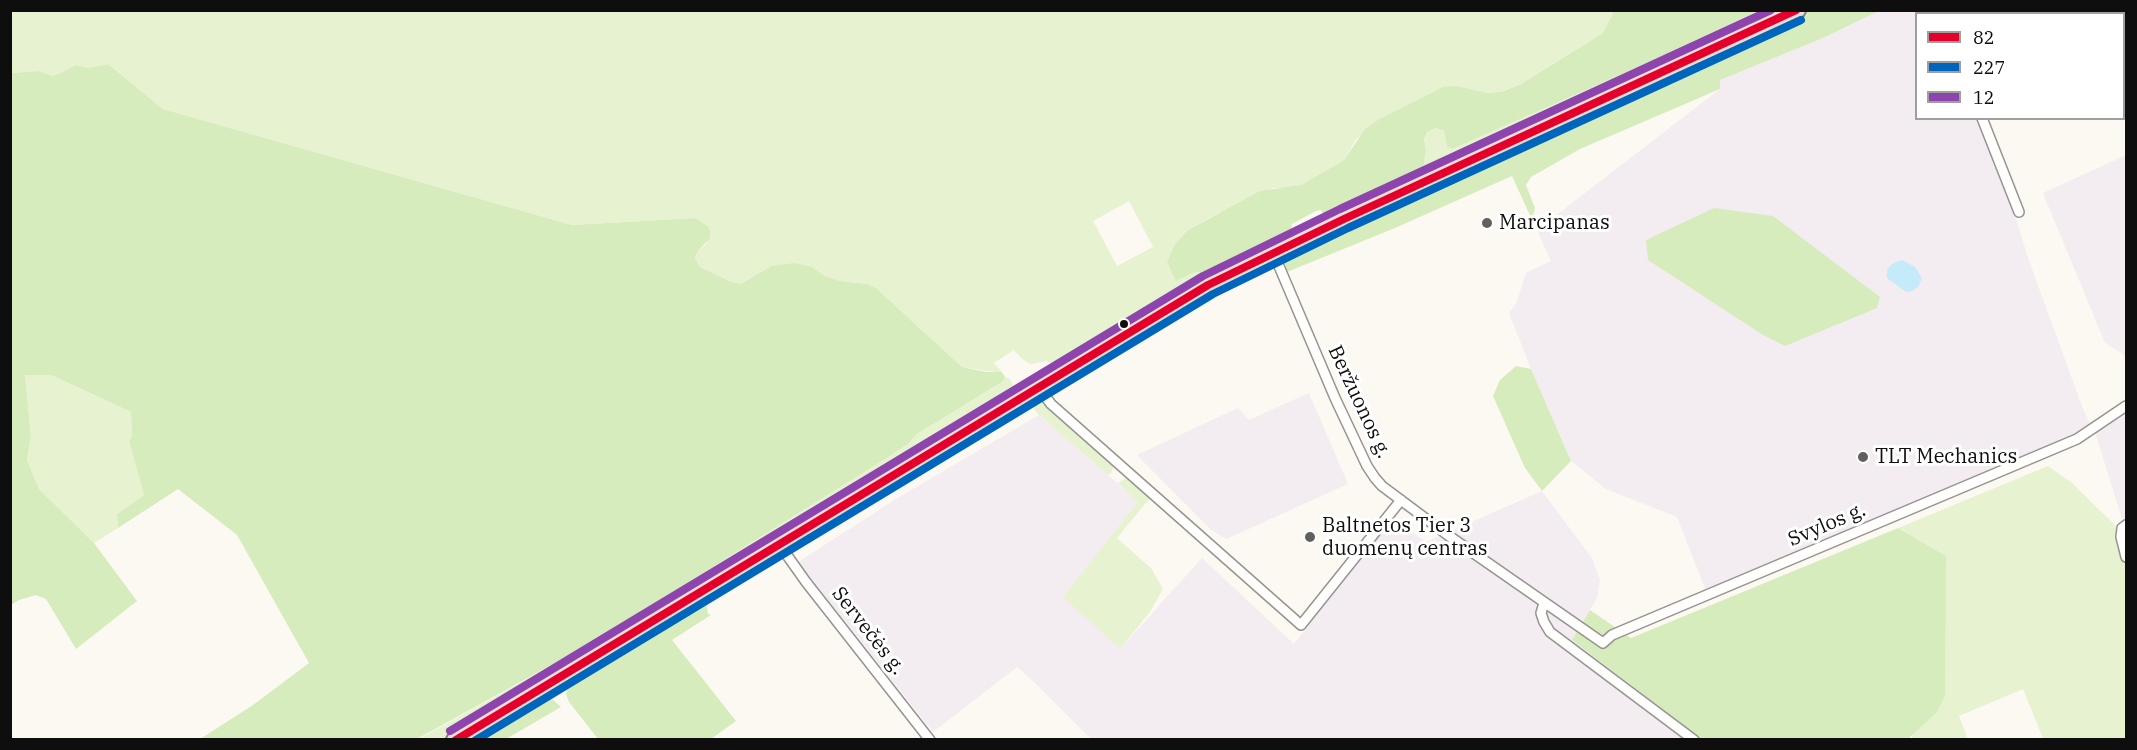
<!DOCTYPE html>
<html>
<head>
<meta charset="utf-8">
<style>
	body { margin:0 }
	#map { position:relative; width:2137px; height:750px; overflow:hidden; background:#fcf9f2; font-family:"IBM Plex Serif",serif }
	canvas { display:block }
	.frame { position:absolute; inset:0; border:12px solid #0e0e0e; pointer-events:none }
	.legend { position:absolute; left:1915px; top:12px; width:210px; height:108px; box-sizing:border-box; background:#fff; border:2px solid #9f9f9f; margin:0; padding:8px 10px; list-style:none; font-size:18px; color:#0e0e0e }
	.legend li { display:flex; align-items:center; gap:12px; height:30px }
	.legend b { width:30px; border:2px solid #9f9f9f }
</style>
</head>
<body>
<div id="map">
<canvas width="2137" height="750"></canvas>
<div class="frame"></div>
<ul class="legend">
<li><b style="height:8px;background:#e4002b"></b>82</li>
<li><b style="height:8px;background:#0065bd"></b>227</li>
<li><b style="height:8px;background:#8e44ad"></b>12</li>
</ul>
</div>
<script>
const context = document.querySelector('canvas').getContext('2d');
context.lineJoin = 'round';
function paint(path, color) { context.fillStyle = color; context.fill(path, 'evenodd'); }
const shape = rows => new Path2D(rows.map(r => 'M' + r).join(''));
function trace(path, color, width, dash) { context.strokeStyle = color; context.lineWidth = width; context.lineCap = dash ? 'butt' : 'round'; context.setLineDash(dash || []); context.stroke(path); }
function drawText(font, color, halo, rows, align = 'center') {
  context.font = font + ' "IBM Plex Serif",serif'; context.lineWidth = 6; context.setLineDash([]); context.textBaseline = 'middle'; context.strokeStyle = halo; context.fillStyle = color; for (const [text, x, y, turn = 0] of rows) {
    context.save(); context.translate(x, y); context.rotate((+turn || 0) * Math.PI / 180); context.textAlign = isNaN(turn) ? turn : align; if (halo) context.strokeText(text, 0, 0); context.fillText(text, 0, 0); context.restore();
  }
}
paint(shape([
	[1879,11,1930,11,1931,13,1916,14,1916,118,1978,119,2011,202,2028,258,2083,409,2091,426,2084,432,1706,591,1677,517,1606,489,1571,461,1531,369,1509,313,1516,304,1526,273,1551,261,1537,230,1720,89,1719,80,1823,38],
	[2126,155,2126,362,2123,354,2105,343,2043,193],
	[1309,393,1348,484,1226,539,1211,530,1137,455,1238,408,1249,420],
	[2126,410,2126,521,2123,522,2095,432],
	[1039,415,1139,502,1064,596,1120,649,1202,558,1294,644,1393,519,1426,542,1542,491,1592,558,1600,580,1597,598,1572,640,1701,739,1091,739,1034,682,1017,667,933,732,798,562,896,499]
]), '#f3ecf0');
paint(shape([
	[10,11,1614,11,1603,33,1521,84,1504,91,1488,93,1457,86,1357,138,1344,160,1301,185,1287,188,1273,188,1207,219,1188,230,1175,244,1190,274,1198,272,1209,277,1056,368,1047,361,1030,364,1021,358,1014,350,994,363,1002,372,994,372,962,367,876,288,867,284,840,281,825,276,812,267,771,266,741,284,731,283,700,267,695,258,698,251,706,244,708,226,695,218,572,225,163,109,108,64,88,68,76,65,53,76,39,71,11,73],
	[1129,201,1153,247,1117,266,1093,221],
	[1758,11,1784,11,1422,176,1426,151,1424,141,1427,132,1436,128,1444,131,1447,146,1660,57],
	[25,374,51,375,131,412,132,437,129,441,144,495,117,514,118,528,94,543,39,489,27,460,31,436],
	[1005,377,1010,379,1013,385,1013,394,445,739,417,740,591,643,890,456,908,444,917,434,1002,382],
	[1031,400,1042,402,1110,460,1113,468,1111,473,1108,475,1039,415,1028,402],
	[2048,466,2072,483,2115,525,2126,566,2126,739,2043,739,2023,689,1959,716,1968,739,1908,739,1912,738,1946,556,1898,528],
	[1126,478,1133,481,1150,498,1117,538,1151,568,1163,589,1150,612,1120,649,1063,597,1138,502,1118,483]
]), '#e7f3d0');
paint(shape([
	[1614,11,1758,11,1660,57,1452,149,1447,146,1444,131,1436,128,1427,132,1424,140,1426,151,1422,176,1326,219,1321,210,1316,211,1292,224,1291,234,1209,277,1198,272,1190,274,1176,281,1167,262,1175,244,1188,230,1260,191,1301,185,1344,160,1365,129,1378,120,1443,87,1457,86,1488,93,1504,91,1521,84,1603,33],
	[1809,11,1879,11,1823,38,1720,80,1720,89,1580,149,1531,177,1526,185,1535,208,1532,220,1512,176,1395,228,1287,272,1283,255],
	[108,64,163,109,572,225,695,218,708,226,710,232,710,238,698,251,695,258,700,267,731,282,741,284,771,266,795,263,812,267,825,276,840,281,867,284,876,288,962,367,986,372,1002,372,1005,377,1002,382,917,434,908,444,890,456,591,643,417,739,200,739,253,705,309,663,237,535,178,489,118,528,117,514,144,495,129,441,132,437,131,412,51,375,25,375,31,436,27,460,39,489,94,543,137,601,76,649,46,599,36,595,19,600,11,605,11,73,39,71,53,76,76,65,88,68],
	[1714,208,1773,216,1880,297,1877,308,1785,346,1763,335,1648,260,1646,240],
	[1516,366,1531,369,1571,461,1542,491,1525,468,1493,396,1500,380],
	[1898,528,1946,556,1945,695,1937,712,1908,739,1701,739,1572,640,1590,610,1631,638],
	[707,606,708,614,711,615,672,640,736,721,711,739,598,739,569,702,566,694,569,683,696,607],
	[546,698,551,698,561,707,506,739,477,739]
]), '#d7ecbd');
paint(shape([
	[1902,260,1915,267,1922,278,1918,287,1912,291,1907,292,1902,289,1887,278,1887,270,1892,264]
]), '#c5eafa');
const street = shape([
	[1933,10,1935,14],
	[1982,118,2019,212],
	[1273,252,1335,398,1367,466,1375,478,1382,486,1449,536,1603,643,1612,635,2077,439,2126,406],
	[1038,387,1051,404,1301,625,1401,500],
	[2126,525,2122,528,2121,537,2126,557],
	[779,544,806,582,930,740],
	[1544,603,1541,613,1544,622,1550,632,1694,740]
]);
const highway = shape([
	[455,740,1208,285,1344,219,1797,10]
]);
trace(street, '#959491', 12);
trace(highway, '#82817e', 20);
trace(street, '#fffefd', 9);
trace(highway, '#ebded4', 16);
trace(shape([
	[456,740,1208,285,1344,219,1796,10]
]), '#e4002b', 8);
trace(shape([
	[476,740,1213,294,1348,228,1801,20]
]), '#0065bd', 8);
trace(shape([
	[450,731,1203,276,1340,209,1771,10]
]), '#8e44ad', 8);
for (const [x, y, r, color] of [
	[1487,223,6,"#61605e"],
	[1124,324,5,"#0e0e0e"],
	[1863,457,6,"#61605e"],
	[1310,537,6,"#61605e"]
]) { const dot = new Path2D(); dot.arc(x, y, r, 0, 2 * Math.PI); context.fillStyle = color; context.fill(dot); trace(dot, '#fff', 2); }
drawText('20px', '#0e0e0e', '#fff', [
	["Marcipanas",1499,223],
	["TLT Mechanics",1875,457],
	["Baltnetos Tier 3",1322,526],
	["duomenų centras",1322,549]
], 'left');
drawText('20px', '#0e0e0e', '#fff', [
	["Beržuonos g.",1359,402,65],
	["Svylos g.",1827,525,-23],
	["Servečės g.",868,631,52]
]);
</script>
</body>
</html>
